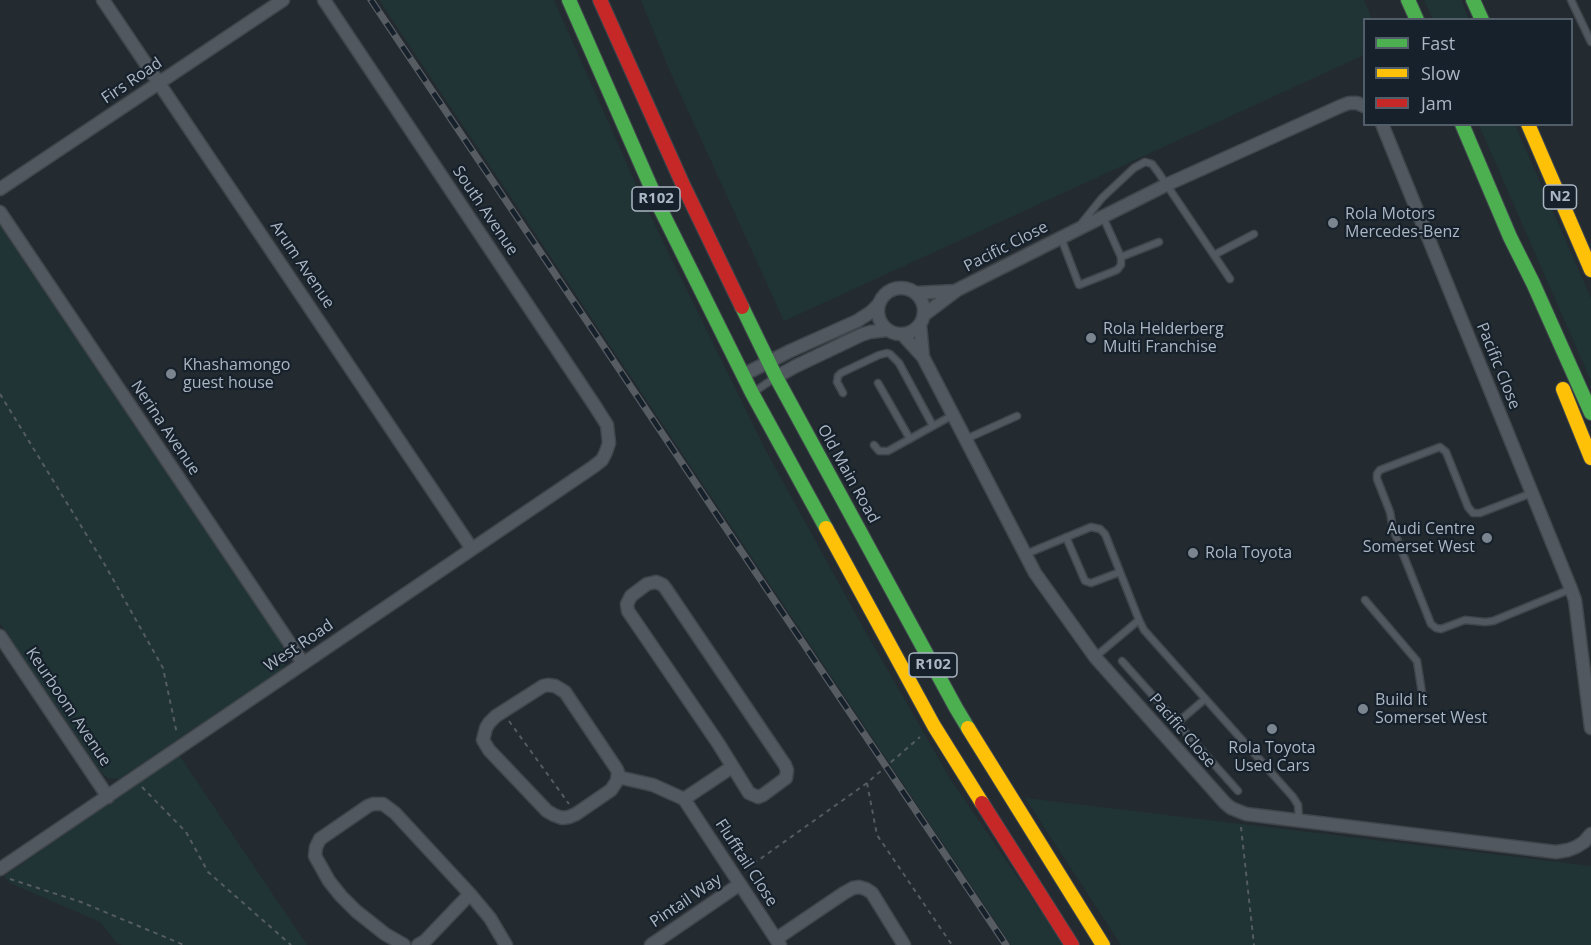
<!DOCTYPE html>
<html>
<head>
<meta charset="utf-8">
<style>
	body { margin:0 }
	#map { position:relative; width:1591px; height:945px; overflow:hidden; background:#232a30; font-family:"Open Sans",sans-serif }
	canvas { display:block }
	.legend { position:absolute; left:1363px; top:18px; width:210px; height:108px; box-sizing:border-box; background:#16212b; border:2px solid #515d68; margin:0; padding:8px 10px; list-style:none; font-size:18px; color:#aab6c4 }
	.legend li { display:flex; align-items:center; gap:12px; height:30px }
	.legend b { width:30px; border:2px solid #515d68 }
</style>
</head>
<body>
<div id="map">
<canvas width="1591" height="945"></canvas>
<ul class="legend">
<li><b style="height:8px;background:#4caf50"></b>Fast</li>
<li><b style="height:8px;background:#ffc107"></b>Slow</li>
<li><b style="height:8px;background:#c62828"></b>Jam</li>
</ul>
</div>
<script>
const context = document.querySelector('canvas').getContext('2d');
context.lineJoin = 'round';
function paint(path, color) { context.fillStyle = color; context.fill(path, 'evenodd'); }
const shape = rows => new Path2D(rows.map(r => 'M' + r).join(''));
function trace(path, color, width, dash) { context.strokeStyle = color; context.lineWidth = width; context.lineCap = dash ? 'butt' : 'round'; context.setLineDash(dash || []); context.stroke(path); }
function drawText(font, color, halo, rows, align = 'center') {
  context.font = font + ' "Open Sans",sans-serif'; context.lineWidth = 4.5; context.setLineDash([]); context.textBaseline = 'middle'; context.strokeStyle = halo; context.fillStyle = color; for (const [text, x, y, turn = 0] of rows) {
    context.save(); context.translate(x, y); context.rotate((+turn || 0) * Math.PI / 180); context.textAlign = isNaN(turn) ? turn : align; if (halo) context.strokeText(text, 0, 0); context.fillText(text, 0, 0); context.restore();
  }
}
paint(shape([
	[379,0,554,0,647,209,765,449,865,631,951,780,1064,945,1011,945],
	[641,0,1364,0,1372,19,1364,20,1364,55,784,321,669,69],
	[1424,0,1461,0,1469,19,1433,19],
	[1479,125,1515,125,1591,298,1591,381],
	[0,225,287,652,287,660,282,670,119,779,108,778,102,773,0,623],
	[179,755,307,945,123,945,117,943,100,922,10,883,4,876],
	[1025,798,1591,866,1591,945,1121,945]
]), '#203436');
const lane = shape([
	[1571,0,1591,42],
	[1081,224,1102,198,1134,168,1145,162,1149,163,1152,164,1158,172,1230,279],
	[1061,238,1079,285,1117,270,1121,265,1121,257,1103,217],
	[1214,255,1254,234],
	[1121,257,1159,242],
	[878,383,910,439],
	[754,392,773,379],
	[843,393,837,382,838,376,841,373,879,355,887,353,890,354,899,363,933,426],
	[966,439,1017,416],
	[874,445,879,451,888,451,953,415],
	[1532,493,1480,513,1473,513,1468,507,1446,452,1440,447,1380,470,1377,474,1377,479,1390,512,1393,529,1431,624,1436,628,1441,629,1465,620,1485,622,1493,621,1571,589],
	[1066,537,1085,581,1091,583,1120,572],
	[1026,554,1091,527,1100,529,1105,534,1139,620],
	[1365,600,1417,661,1422,693],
	[1095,657,1139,620,1144,630,1293,797,1298,805,1299,820],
	[1122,661,1238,791],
	[1177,723,1205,699]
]);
const street = shape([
	[103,0,472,549],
	[1382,124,1571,589,1575,600,1591,728],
	[0,189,283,0],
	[0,212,303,663],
	'878 311a23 23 0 1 1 46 0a23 23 0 1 1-46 0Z',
	[915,293,956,291],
	[924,315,957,290,1166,185,1341,106,1349,103,1357,103,1364,106],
	[920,325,923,357],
	[902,334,923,357,1035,573,1095,657,1225,803,1231,808,1246,814,1556,852,1568,850,1576,847,1584,842,1591,834],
	[743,375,790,351,857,321,871,312,879,304],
	[776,377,796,366,861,335,870,332,887,330],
	[656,582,663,585,666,589,785,765,787,770,786,778,763,795,758,797,749,793,718,743,628,611,627,604,631,596,647,584,656,582],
	[0,636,108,797],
	[548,685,555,686,565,692,616,768,618,772,617,781,611,790,576,814,569,817,562,818,554,815,547,811,489,750,483,740,486,728,489,723,496,716,543,686,548,685],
	[618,777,653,785,684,799,780,945],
	[684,799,732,767],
	[0,869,593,467,602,460,606,452,609,443,607,425,595,406,324,0],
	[776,939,844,893,853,888,859,887,866,889,872,893,904,945],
	[404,945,385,934,356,911,341,896,329,881,315,856,316,847,320,839,368,806,373,804,383,804,395,813,470,894,490,918,506,945],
	[418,945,425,941,470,894],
	[651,945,740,884]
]);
const fast = shape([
	[569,0,661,210,752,393,826,528],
	[1408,0,1417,20],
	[1473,0,1482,20],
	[1462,124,1510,237,1533,283,1591,413],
	[742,307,776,377,956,708,968,728]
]);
const slow = shape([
	[1528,124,1591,270],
	[1563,389,1591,458],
	[826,528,934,726,982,803],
	[968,728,1103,945]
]);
const jam = shape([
	[600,0,684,187,742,307],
	[982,803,1072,945]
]);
trace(lane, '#40464b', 9);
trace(street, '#40464b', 15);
trace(fast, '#40464d', 16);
trace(slow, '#40464d', 16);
trace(jam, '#40464d', 16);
trace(shape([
	[0,394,105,565,163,668,177,734],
	[509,721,569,804],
	[867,783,877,835,952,945],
	[142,787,186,832,208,872,291,945],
	[1241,827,1254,945],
	[746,869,867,783,920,737],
	[10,879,81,902,184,945]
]), '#545c62', 2, [4.5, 4.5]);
trace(lane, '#525860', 6);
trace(street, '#525860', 12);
trace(fast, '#4caf50', 14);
trace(slow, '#ffc107', 14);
trace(jam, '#c62828', 14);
const rail = shape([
	[371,0,1006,945]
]);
trace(rail, '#565c62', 7);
trace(rail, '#16212b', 4.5, [14]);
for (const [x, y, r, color] of [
	[1333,223,6,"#7b8590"],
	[1091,338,6,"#7b8590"],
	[171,374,6,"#7b8590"],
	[1487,538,6,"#7b8590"],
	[1193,553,6,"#7b8590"],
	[1363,709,6,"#7b8590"],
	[1272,729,6,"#7b8590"]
]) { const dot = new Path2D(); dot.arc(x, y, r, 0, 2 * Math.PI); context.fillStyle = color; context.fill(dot); trace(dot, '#16212b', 2); }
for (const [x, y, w] of [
	[1560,197,33],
	[656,199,48],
	[933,665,48]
]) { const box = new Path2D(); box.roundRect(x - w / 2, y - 12, w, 24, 4.5); context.fillStyle = '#16212b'; context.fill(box); trace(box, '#aab6c4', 1.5); }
drawText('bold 15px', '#aab6c4', null, [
	["N2",1560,197],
	["R102",656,199],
	["R102",933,665]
]);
drawText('16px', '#aab6c4', '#16212b', [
	["Firs Road",132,81,-34],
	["South Avenue",485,211,56],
	["Pacific Close",1006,247,-27],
	["Arum Avenue",302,265,56],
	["Pacific Close",1498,366,68],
	["Nerina Avenue",165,428,56],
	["Old Main Road",848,474,61],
	["West Road",299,646,-34],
	["Keurboom Avenue",68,707,56],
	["Pacific Close",1182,731,49],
	["Flufftail Close",746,863,57],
	["Pintail Way",686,901,-34]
]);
drawText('16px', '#aab6c4', '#16212b', [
	["Rola Motors",1345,214],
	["Mercedes-Benz",1345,232],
	["Rola Helderberg",1103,329],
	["Multi Franchise",1103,347],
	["Khashamongo",183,365],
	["guest house",183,383],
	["Audi Centre",1475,529,"right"],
	["Somerset West",1475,547,"right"],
	["Rola Toyota",1205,553],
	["Build It",1375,700],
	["Somerset West",1375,718],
	["Rola Toyota",1272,748,"center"],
	["Used Cars",1272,766,"center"]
], 'left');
</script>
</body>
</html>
